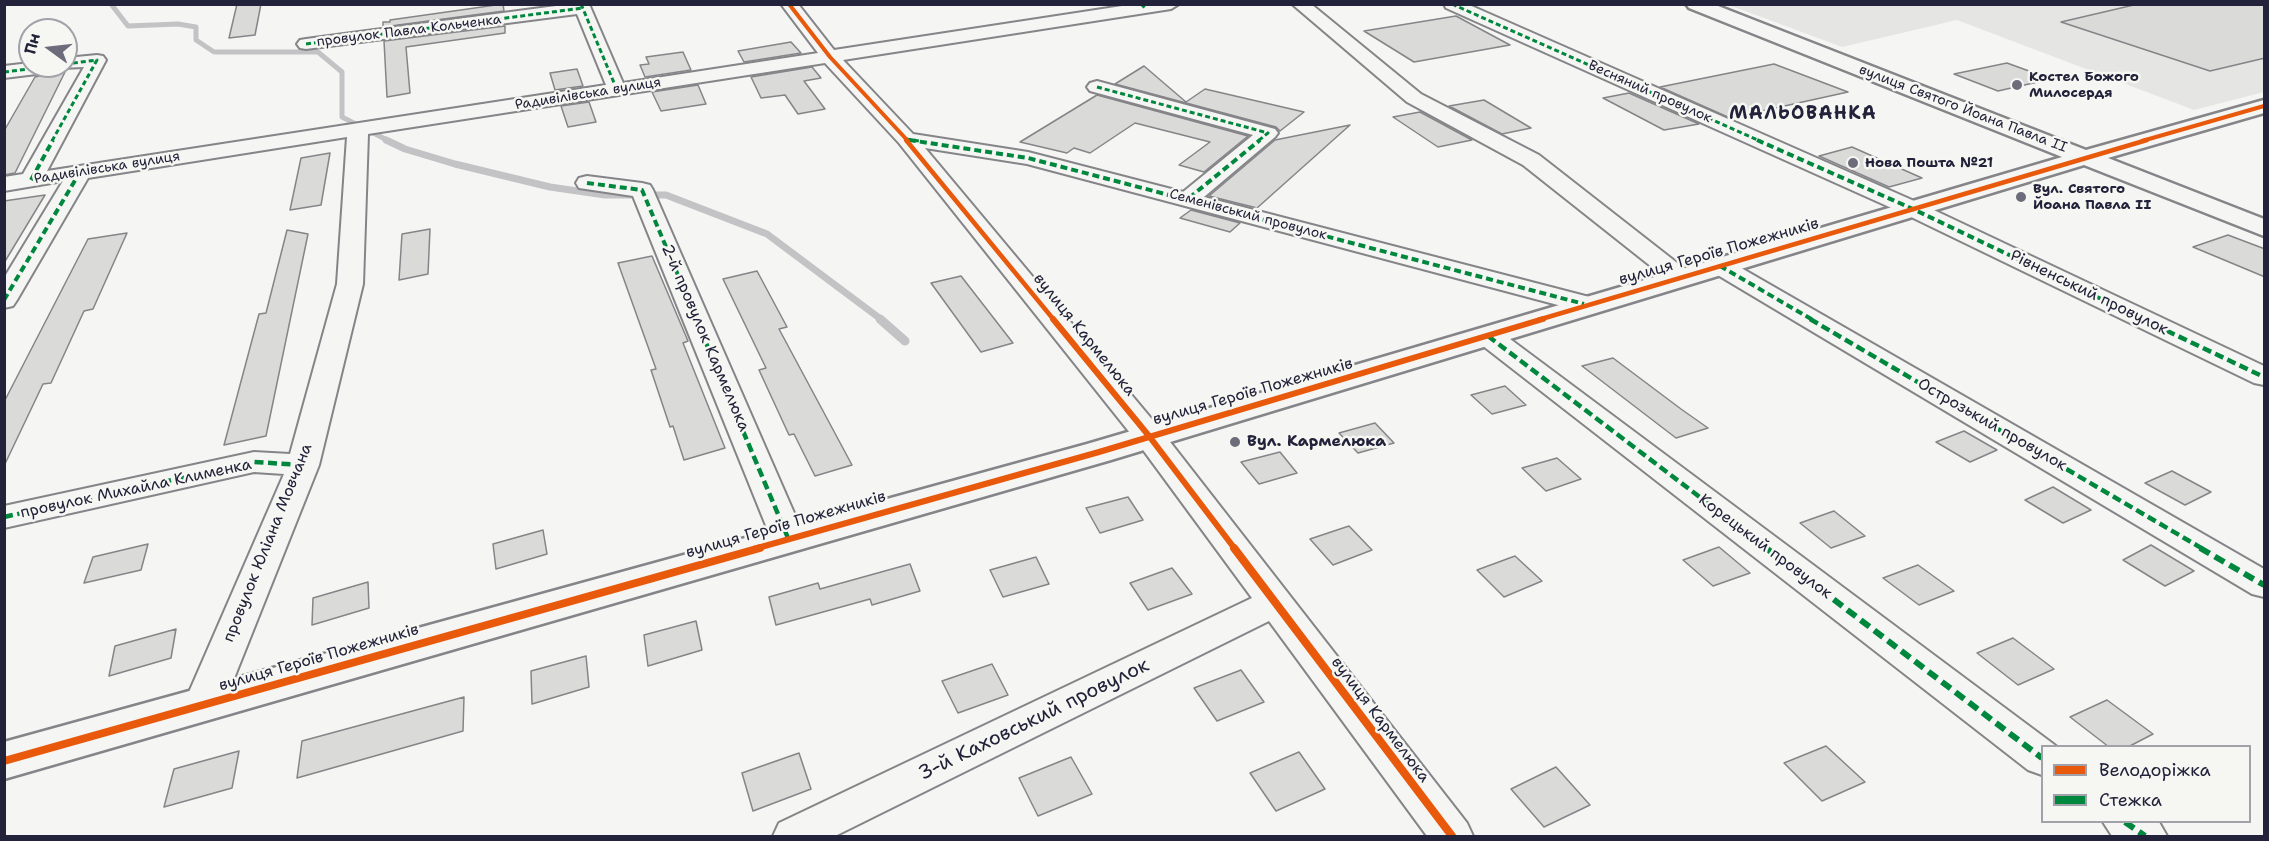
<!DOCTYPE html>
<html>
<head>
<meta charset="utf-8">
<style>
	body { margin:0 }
	#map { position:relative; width:2269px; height:841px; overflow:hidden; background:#f5f5f3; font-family:"Shantell Sans",sans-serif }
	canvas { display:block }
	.frame { position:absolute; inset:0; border:6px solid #22223b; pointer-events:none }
	.legend { position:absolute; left:2041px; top:745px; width:210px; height:78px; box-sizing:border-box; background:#f6f6f2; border:2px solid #a1a1a9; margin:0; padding:8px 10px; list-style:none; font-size:18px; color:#22223b }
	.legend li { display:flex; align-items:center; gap:12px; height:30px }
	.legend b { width:30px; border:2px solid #a1a1a9 }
	.north { position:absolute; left:18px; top:18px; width:60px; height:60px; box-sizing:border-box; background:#f6f6f2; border:2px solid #a1a1a9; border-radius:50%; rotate:285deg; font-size:16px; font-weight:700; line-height:24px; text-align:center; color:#22223b }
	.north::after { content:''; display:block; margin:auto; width:21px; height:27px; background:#6c6c7b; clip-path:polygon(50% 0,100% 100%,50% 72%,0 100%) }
</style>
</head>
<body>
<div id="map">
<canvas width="2269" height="841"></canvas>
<div class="frame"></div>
<ul class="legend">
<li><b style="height:8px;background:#e8590c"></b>Велодоріжка</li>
<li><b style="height:8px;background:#00873e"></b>Стежка</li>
</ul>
<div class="north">Пн</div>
</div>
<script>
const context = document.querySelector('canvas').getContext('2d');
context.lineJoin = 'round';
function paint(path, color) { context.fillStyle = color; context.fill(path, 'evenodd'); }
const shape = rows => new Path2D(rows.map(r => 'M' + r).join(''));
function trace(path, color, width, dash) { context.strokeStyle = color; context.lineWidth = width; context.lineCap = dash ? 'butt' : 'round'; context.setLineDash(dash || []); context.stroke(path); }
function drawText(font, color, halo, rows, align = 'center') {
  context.font = font + ' "Shantell Sans",sans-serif'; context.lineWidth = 5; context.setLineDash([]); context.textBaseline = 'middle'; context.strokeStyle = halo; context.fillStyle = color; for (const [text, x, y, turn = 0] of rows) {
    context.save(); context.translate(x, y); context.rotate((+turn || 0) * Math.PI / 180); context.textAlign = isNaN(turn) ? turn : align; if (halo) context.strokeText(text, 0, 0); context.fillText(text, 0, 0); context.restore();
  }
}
paint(shape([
	[1729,5,2264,5,2264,92,2194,110,1957,20,1842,47]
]), '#e5e5e4');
trace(shape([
	[111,4,128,26,178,24,196,27,196,40,214,52,318,52,342,72,342,117,389,141]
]), '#c3c3c6', 5);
trace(shape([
	[386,140,405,149,455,164,550,187,605,195,666,195,767,234,882,320]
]), '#c3c3c6', 7);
trace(shape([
	[880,319,905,341]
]), '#c3c3c6', 9);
const building = shape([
	[237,4,261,4,255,35,229,38,237,4],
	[503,4,504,11,383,27,383,22,390,22,390,20,503,4],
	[2138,4,2265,4,2265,58,2210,71,2061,22,2138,4],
	[1456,16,1510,45,1414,62,1364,31,1456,16],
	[505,26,505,33,406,47,410,93,387,97,384,41,505,26],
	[791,42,801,53,744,62,738,51,791,42],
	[683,52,691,70,645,77,640,65,649,64,646,57,683,52],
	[2007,63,2051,79,1998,91,1954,74,2007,63],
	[1774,64,1848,92,1730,118,1660,87,1774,64],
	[1144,66,1186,102,1205,89,1304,112,1280,131,1276,127,1115,84,1144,66],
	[812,67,821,78,804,81,825,109,798,114,785,95,761,98,751,77,812,67],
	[577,69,583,86,555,90,550,73,577,69],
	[66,70,15,173,4,175,4,131,35,77,66,70],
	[698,85,706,104,661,111,652,92,698,85],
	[1629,93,1699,124,1664,130,1603,98,1629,93],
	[1097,95,1248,136,1204,172,1179,165,1210,142,1135,123,1090,153,1074,148,1067,153,1020,142,1097,95],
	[1484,100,1531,128,1502,134,1449,106,1484,100],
	[589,102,596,122,568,127,561,106,589,102],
	[1420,112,1472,140,1438,147,1393,117,1420,112],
	[1350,125,1257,208,1209,196,1275,140,1350,125],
	[1852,147,1922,178,1889,187,1819,156,1852,147],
	[330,153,321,205,290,210,301,158,330,153],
	[45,195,4,263,4,201,45,195],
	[1191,210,1240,223,1230,232,1180,218,1191,210],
	[430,229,428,274,399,280,402,234,430,229],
	[287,230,308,234,266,436,224,445,259,314,266,313,287,230],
	[127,233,93,309,84,311,51,383,43,384,4,466,4,402,88,239,127,233],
	[2228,235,2265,249,2265,277,2193,247,2228,235],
	[652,256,688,341,683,343,725,448,684,460,673,426,670,427,651,370,656,369,618,263,652,256],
	[757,271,787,327,779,329,852,465,815,476,794,434,789,435,759,370,766,368,723,279,757,271],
	[961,276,1013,343,981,352,931,283,961,276],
	[1613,358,1681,409,1708,428,1676,438,1582,366,1613,358],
	[1505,386,1526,405,1492,414,1471,395,1505,386],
	[1375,423,1394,443,1358,453,1339,433,1375,423],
	[1964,431,1997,450,1970,462,1936,442,1964,431],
	[1280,452,1297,473,1259,484,1241,462,1280,452],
	[1557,458,1581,479,1546,491,1522,468,1557,458],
	[2172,471,2211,492,2185,505,2145,483,2172,471],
	[2053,487,2091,510,2063,523,2025,500,2053,487],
	[1128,497,1143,520,1100,533,1086,508,1128,497],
	[1834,511,1865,536,1831,548,1800,523,1834,511],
	[1349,526,1372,550,1333,565,1310,539,1349,526],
	[543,530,547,554,496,569,493,544,543,530],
	[148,544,141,570,84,583,93,557,148,544],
	[2151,545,2194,571,2165,586,2123,560,2151,545],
	[1719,547,1750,573,1713,586,1683,560,1719,547],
	[1515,556,1542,581,1504,597,1477,570,1515,556],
	[1036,557,1049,584,1003,597,990,570,1036,557],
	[910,564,920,591,872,605,870,599,776,625,769,597,818,583,820,589,910,564],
	[1918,565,1954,591,1919,605,1883,578,1918,565],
	[1172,568,1192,594,1148,610,1130,583,1172,568],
	[368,582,369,608,312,625,313,598,368,582],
	[696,621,702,650,648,666,644,635,696,621],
	[176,629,171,658,109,676,115,646,176,629],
	[2013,638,2054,669,2018,685,1977,653,2013,638],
	[586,656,589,687,532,704,531,671,586,656],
	[992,664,1008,695,958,713,942,681,992,664],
	[1241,670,1264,702,1217,721,1194,688,1241,670],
	[464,697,463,731,297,778,302,741,464,697],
	[2107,700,2153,734,2128,747,2109,747,2070,717,2107,700],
	[1826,746,1865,782,1822,801,1784,763,1826,746],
	[239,751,232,788,164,807,174,769,239,751],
	[1299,752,1325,789,1276,811,1250,773,1299,752],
	[799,753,811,789,753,811,742,773,799,753],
	[1071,757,1092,794,1038,816,1019,778,1071,757],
	[1556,767,1590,805,1544,827,1511,789,1556,767]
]);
paint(building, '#dadad9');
trace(building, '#858589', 1.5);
const minor = shape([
	[571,4,589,4,623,83,818,53,781,4,798,4,834,50,1135,4,1179,4,1171,9,843,60,913,134,1028,152,1183,192,1253,135,1090,91,1087,87,1090,83,1097,81,1275,129,1278,133,1275,137,1204,197,1597,299,1601,305,1597,311,1588,313,1027,164,925,148,1160,429,1467,823,1473,836,1427,836,1269,621,835,836,773,836,779,823,1252,598,1138,443,899,143,825,63,368,134,363,284,319,465,223,706,217,717,203,721,189,717,183,706,284,474,254,472,4,528,4,506,254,452,290,454,337,284,347,137,88,178,17,300,13,306,4,308,4,278,63,181,4,191,4,177,23,174,84,67,61,68,53,72,4,78,4,66,30,63,30,66,66,66,66,58,97,55,103,56,106,60,47,171,606,85,577,14,306,49,300,48,297,44,300,40,306,39,571,4],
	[1292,4,1311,4,1421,94,1539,155,1690,273,1694,278,1690,283,1681,286,1672,283,1523,165,1407,102,1292,4],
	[1444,4,1467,4,1921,204,2264,366,2264,385,2254,383,1905,214,1446,8,1444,4],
	[587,176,642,183,650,185,653,190,805,538,800,546,788,549,776,546,771,538,633,196,579,188,576,183,579,178,587,176],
	[1720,259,1729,261,2264,569,2264,597,2252,594,1711,271,1708,266,1711,261,1720,259],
	[1488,328,1498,330,2056,746,2042,746,2042,775,2028,770,1478,342,1474,336,1478,330,1488,328],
	[2103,822,2159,822,2167,836,2112,836,2103,822]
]);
const tertiary = shape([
	[1686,4,1713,4,2086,150,2264,100,2264,113,2108,158,2264,219,2264,236,2084,165,1111,460,4,779,4,742,1087,444,2062,157,1689,8,1686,4]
]);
trace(minor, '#858589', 4);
trace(tertiary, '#858589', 5);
paint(minor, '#f5f5f3');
paint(tertiary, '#f5f5f3');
trace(shape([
	[581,4,617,90],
	[1141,4,1145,8],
	[1452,4,1760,141],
	[306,44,583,8],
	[4,72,53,66],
	[1097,87,1268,133,1258,141],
	[906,139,919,141],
	[52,141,97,60,66,64]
]), '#00873e', 3, [5, 3]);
trace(shape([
	[909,140,1028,158,1584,304],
	[1757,140,1913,209,2145,320],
	[31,180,53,140],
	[587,183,642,190,697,320],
	[1189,198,1260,140],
	[1720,266,1813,320],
	[4,300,80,172]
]), '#00873e', 4, [7, 4]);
trace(shape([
	[696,319,788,538],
	[1810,319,2203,549],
	[2142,319,2264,377],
	[1488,336,1768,549],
	[4,517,254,462,303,465]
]), '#00873e', 4.5, [9, 4.5]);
trace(shape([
	[1766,548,2042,758],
	[2200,548,2264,585],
	[2125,822,2145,836]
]), '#00873e', 6, [11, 6]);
trace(shape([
	[789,4,830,57,908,141],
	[2142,141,2264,106]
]), '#e8590c', 4);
trace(shape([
	[906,140,1054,320],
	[1538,320,2147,140]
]), '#e8590c', 4.5);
trace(shape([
	[1053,319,1149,436,1235,549],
	[754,549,1099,452,1543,319]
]), '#e8590c', 6);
trace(shape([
	[1234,548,1452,836],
	[4,761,760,548]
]), '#e8590c', 8);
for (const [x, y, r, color] of [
	[2017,85,6,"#6c6c7b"],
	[1853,163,6,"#6c6c7b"],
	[2021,197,6,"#6c6c7b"],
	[1235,442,6,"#6c6c7b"]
]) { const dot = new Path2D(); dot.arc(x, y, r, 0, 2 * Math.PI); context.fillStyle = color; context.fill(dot); trace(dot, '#f6f6f2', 2); }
drawText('14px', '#22223b', '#f6f6f2', [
	["провулок Павла Кольченка",409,31,-7],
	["Весняний провулок",1650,92,24],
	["Радивілівська вулиця",588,94,-9],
	["вулиця Святого Йоана Павла II",1963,109,21],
	["Радивілівська вулиця",107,168,-9],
	["Семенівський провулок",1248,215,15]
]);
drawText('bold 14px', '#22223b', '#f6f6f2', [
	["Костел Божого",2029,77],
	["Милосердя",2029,93],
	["Нова Пошта №21",1865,163],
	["Вул. Святого",2033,189],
	["Йоана Павла ІІ",2033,205]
], 'left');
drawText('16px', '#22223b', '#f6f6f2', [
	["вулиця Героїв Пожежників",1719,252,-16],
	["Рівненський провулок",2089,293,26],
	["вулиця Кармелюка",1084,335,51],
	["2-й провулок Кармелюка",705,338,67],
	["вулиця Героїв Пожежників",1253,392,-16],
	["Острозький провулок",1992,425,30],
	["провулок Михайла Клименка",136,489,-12],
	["вулиця Героїв Пожежників",786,525,-16],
	["провулок Юліана Мовчана",268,543,-68],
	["Корецький провулок",1765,547,37],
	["вулиця Героїв Пожежників",319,658,-16],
	["вулиця Кармелюка",1380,720,53]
]);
drawText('bold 16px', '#22223b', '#f6f6f2', [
	["Вул. Кармелюка",1247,442]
], 'left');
context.letterSpacing = '1.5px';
drawText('bold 18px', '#22223b', '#f6f6f2', [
	["МАЛЬОВАНКА",1803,114]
]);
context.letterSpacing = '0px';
drawText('20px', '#22223b', '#f6f6f2', [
	["3-й Каховський провулок",1034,720,-26]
]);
</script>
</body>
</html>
